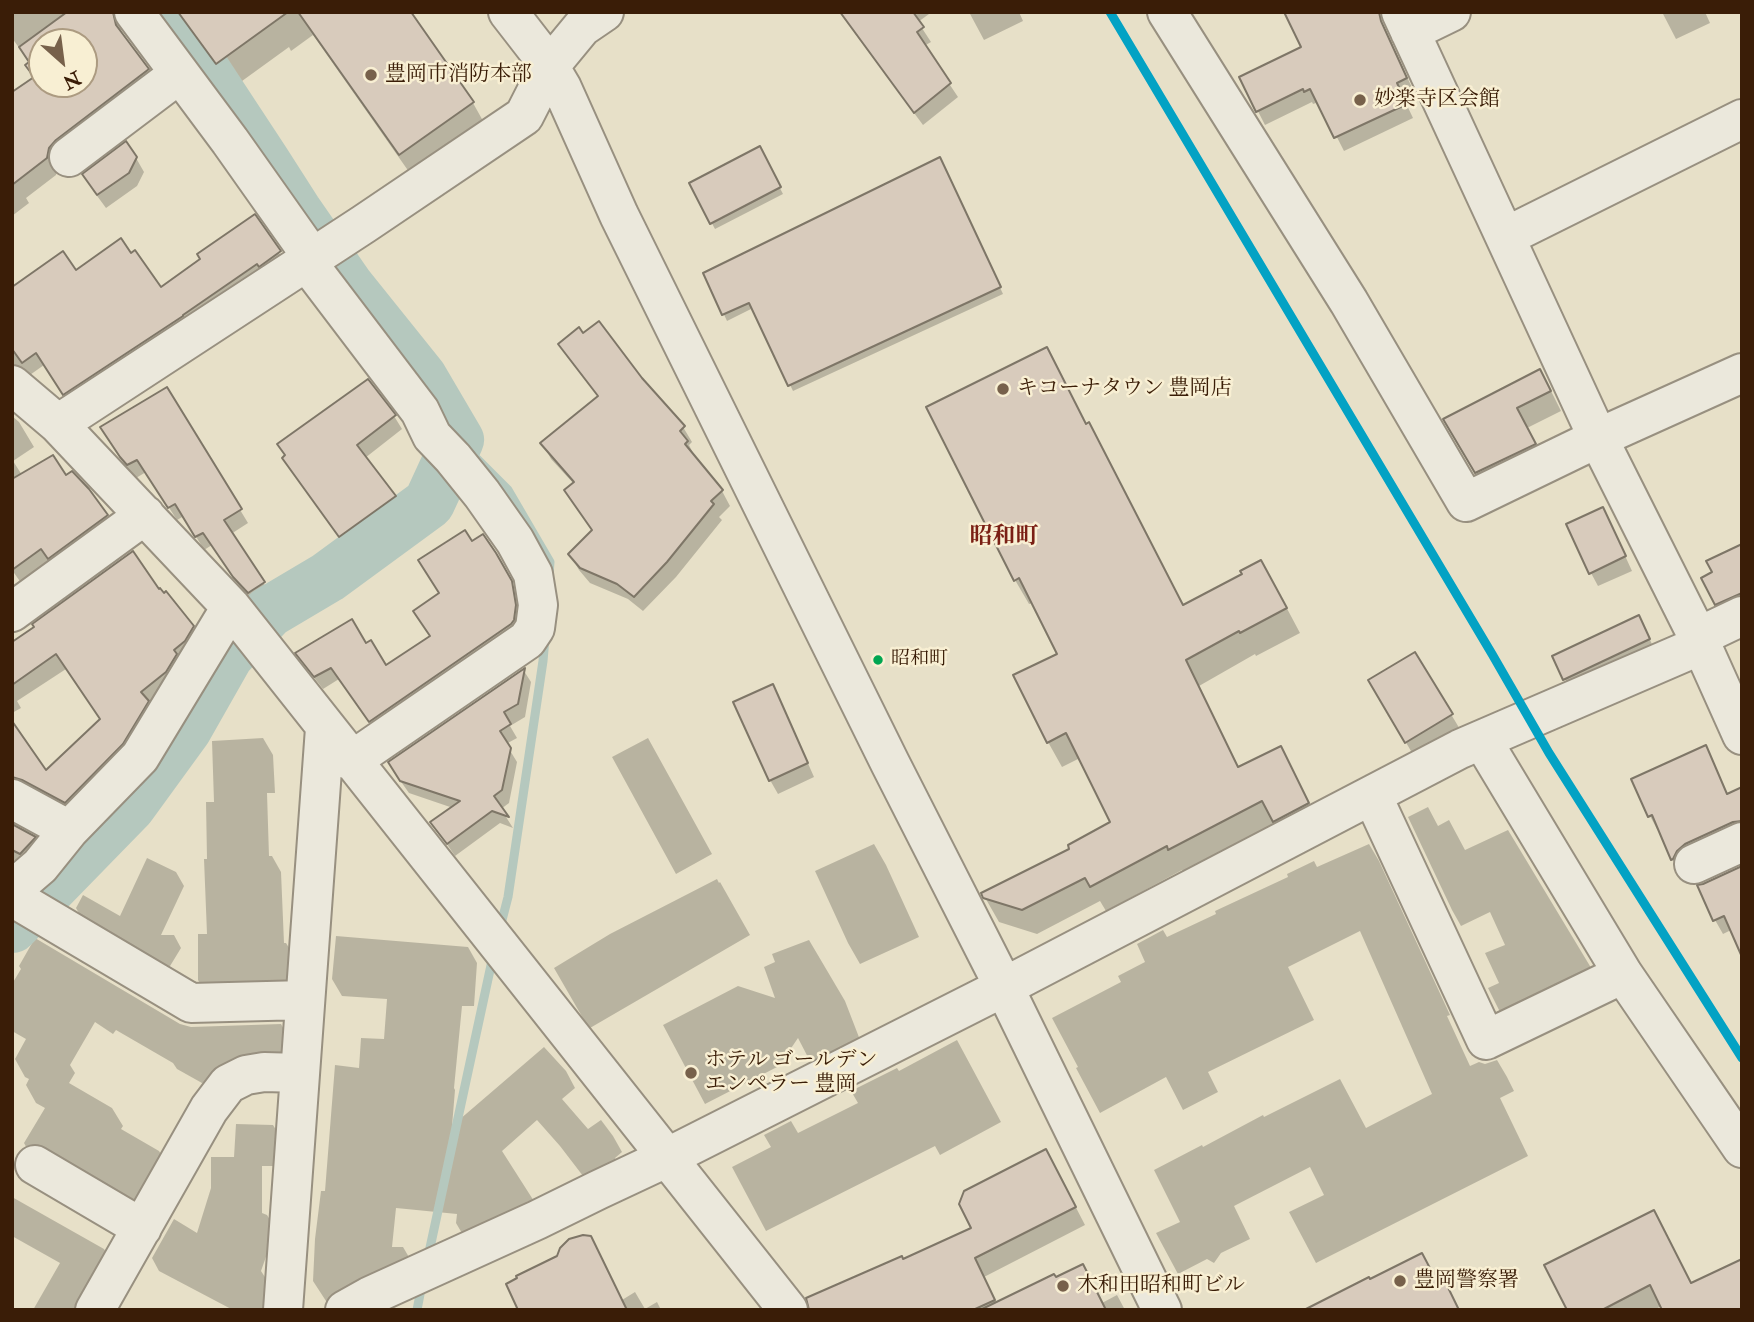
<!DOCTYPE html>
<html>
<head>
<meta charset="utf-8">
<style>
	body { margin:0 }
	#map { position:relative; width:1754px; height:1322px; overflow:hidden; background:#e7e0c8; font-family:"IM FELL Double Pica",serif }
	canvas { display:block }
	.frame { position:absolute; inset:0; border:14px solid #3a1d07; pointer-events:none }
	.north { position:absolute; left:28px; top:28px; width:70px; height:70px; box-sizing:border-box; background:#f8efd3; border:2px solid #ac9b81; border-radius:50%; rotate:152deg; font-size:19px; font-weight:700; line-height:28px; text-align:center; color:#3a1d07 }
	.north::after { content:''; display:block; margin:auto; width:24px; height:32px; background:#77614b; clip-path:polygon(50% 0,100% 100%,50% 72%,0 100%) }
</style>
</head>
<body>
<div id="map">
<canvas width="1754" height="1322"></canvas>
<div class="frame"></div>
<div class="north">N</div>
</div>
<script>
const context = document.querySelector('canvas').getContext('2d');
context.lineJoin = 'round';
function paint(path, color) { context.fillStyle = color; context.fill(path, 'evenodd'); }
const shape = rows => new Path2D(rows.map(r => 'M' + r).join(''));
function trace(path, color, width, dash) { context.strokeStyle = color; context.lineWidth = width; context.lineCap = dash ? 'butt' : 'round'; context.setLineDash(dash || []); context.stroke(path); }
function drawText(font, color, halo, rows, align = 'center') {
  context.font = font + ' "IM FELL Double Pica","Noto Serif JP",serif'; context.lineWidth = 5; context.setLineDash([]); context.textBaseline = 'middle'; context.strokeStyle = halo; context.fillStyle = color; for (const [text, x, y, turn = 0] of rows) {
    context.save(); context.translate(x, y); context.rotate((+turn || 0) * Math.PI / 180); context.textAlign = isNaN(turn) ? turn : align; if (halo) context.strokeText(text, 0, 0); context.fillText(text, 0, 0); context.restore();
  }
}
paint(shape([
	[12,12,116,12,122,23,121,35,148,70,157,86,58,165,56,175,26,198,29,203,12,216,12,94,35,79,27,65,30,63,12,38],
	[42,42,84,42,84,84,42,84],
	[176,12,409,12,473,103,487,128,414,179,313,35,291,51,289,47,231,89],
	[839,12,928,12,929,14,918,22,931,42,924,46,958,97,923,125],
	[969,12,1019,12,1023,21,984,40],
	[1377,12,1414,92,1403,97,1413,118,1344,151,1319,102,1313,104,1312,102,1265,125,1241,78],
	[1662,12,1705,12,1710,23,1676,39],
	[759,148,783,194,715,229,691,184],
	[136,158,144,172,137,186,106,208,92,189],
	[943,166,1003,294,793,391,753,308,727,321,705,274],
	[255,217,287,265,71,407,44,365,27,377,12,376,12,289,76,272,161,289,202,260],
	[560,344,641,379,683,427,692,442,689,445,695,457,722,491,730,506,719,517,722,520,676,577,643,611,628,599,590,583,579,570,570,555,593,532,575,506,574,484,551,459,543,444,599,398,569,359],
	[167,389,248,523,231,534,272,596,257,606,242,590,212,545,204,550,184,516,177,520,146,472,136,478,129,471,110,441],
	[1551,391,1561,411,1527,428,1545,464,1487,492,1445,419],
	[12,416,19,422,34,447,13,461,22,475,66,477,106,516,117,534,24,587,12,570],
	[394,416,402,429,365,458,394,497,402,511,348,549,292,471],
	[1086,425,1183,607,1275,586,1300,633,1256,656,1255,654,1199,686,1239,768,1280,748,1294,773,1321,828,1184,873,1182,870,1106,911,1100,901,1037,934,999,922,983,894,1072,849,1112,823,1080,758,1062,767,1048,742,1060,654,1033,603,1029,604,1015,580],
	[1610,523,1632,571,1598,586,1591,573],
	[472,544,495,554,518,596,522,619,378,734,339,679,323,689,305,666,298,654,365,646,386,667,431,637,441,594],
	[1742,545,1742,610,1724,618,1716,604,1714,573],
	[159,591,192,627,201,642,156,717,74,817,12,794,12,724,45,772,101,720,66,669,17,701,21,708,12,713,12,645],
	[1646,631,1656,653,1573,693,1565,679],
	[1415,654,1464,736,1418,763,1370,681],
	[524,671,531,682,525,717,510,726,517,738,506,744,517,762,509,803,501,809,513,828,500,823,455,856,432,822,453,808,409,793,397,776],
	[780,700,814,777,778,794,770,780,735,703],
	[263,738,273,755,275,793,267,793,269,856,272,856,281,872,284,943,286,943,296,959,294,995,208,997,198,980,198,934,207,934,204,859,207,859,206,802,214,802,212,741],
	[648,738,712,854,676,874,612,757],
	[1713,761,1728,795,1742,789,1742,835,1680,872,1672,859,1659,829,1657,829,1650,816],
	[1428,807,1438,826,1449,820,1465,850,1508,830,1599,981,1507,1026,1488,988,1499,983,1485,953,1505,945,1490,912,1461,926,1452,910,1408,817],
	[12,826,34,838,43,853,29,868,12,859],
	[874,844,886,865,919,937,860,964,848,943,815,871],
	[1369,844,1379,861,1450,1015,1447,1016,1470,1066,1479,1062,1485,1064,1497,1060,1507,1077,1514,1091,1500,1098,1528,1156,1316,1263,1289,1212,1324,1195,1310,1167,1234,1206,1250,1239,1221,1253,1214,1263,1207,1259,1178,1274,1156,1233,1180,1222,1154,1170,1202,1145,1203,1147,1263,1115,1264,1117,1340,1079,1366,1128,1432,1094,1360,931,1288,967,1314,1020,1208,1072,1218,1092,1183,1110,1166,1077,1100,1113,1076,1068,1078,1067,1052,1018,1121,982,1118,976,1145,962,1137,944,1163,930,1167,937,1216,914,1215,911,1288,877,1287,874,1314,861,1317,867],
	[147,858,176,872,184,886,161,935,174,935,181,948,167,971,84,922,76,908,83,895,120,916],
	[1742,868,1731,930,1723,934,1715,920],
	[717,879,719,883,720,882,750,935,590,1028,584,1020,554,968,610,934],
	[336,936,468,947,477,963,474,1006,462,1006,454,1088,455,1090,452,1126,544,1047,566,1071,575,1088,562,1099,588,1129,601,1120,613,1136,622,1152,615,1158,621,1169,593,1189,560,1146,537,1120,502,1151,539,1209,466,1240,456,1223,457,1214,396,1208,392,1247,403,1247,413,1264,332,1301,326,1301,313,1281,315,1239,321,1191,325,1191,335,1065,359,1068,361,1038,384,1039,387,999,342,996,332,979],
	[35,938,180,1024,191,1027,281,1024,291,1042,283,1068,229,1082,202,1083,177,1069,173,1063,116,1030,113,1034,95,1022,70,1065,75,1073,69,1083,112,1108,123,1126,121,1129,159,1151,170,1169,144,1214,34,1161,24,1143,45,1108,36,1103,26,1085,29,1079,25,1077,15,1059,26,1039,12,1031,12,984,21,969,19,966],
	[809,940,845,1001,867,1058,812,1065,798,1038,779,1066,705,1104,663,1025,738,986,775,998,764,967,775,962,772,954],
	[957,1040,1001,1122,940,1155,935,1146,766,1231,732,1167,771,1147,764,1135,791,1121,798,1133,858,1103,851,1091,897,1068,899,1071],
	[236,1124,273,1125,281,1138,279,1166,262,1166,262,1213,267,1215,275,1228,274,1234,261,1271,270,1285,269,1310,233,1310,159,1271,152,1258,174,1219,197,1233,211,1188,211,1157,234,1157],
	[1056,1169,1085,1225,984,1277,997,1304,1102,1303,1117,1295,1125,1310,818,1310,903,1261,974,1229],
	[12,1197,104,1249,112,1262,86,1310,33,1310,60,1263,12,1236],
	[601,1257,622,1300,635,1292,645,1309,657,1302,661,1310,520,1310],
	[1546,1266,1691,1285,1655,1310,1569,1310]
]), '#0003');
trace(shape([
	[477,459,508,490,550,562,549,575],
	[500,928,508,897,543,661,545,638],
	[428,1257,493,956],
	[417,1310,422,1284]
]), '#b5c8be', 9);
trace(shape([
	[12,927,130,806,186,729,228,655,269,612,328,577,429,503,458,440,421,377,348,286,296,211,264,161,166,12]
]), '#b5c8be', 52);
const building = shape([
	[67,12,113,12,116,25,149,69,56,140,49,148,47,158,12,185,12,92,34,77,25,65,29,62,19,47,67,12],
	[42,42,84,42,84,84,42,84,42,42],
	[178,12,288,12,216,64,178,12],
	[298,12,411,12,474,102,399,155,298,12],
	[840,12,913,12,924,27,917,32,951,83,914,113,840,12],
	[1284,12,1379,12,1381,21,1407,78,1397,83,1407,104,1334,138,1310,89,1304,92,1303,89,1256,112,1239,77,1301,47,1284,12],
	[126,141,137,157,129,173,97,195,82,174,126,141],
	[760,146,781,187,710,224,689,183,760,146],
	[940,157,1001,287,788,386,749,303,722,315,703,273,940,157],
	[255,214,281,251,259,267,257,264,183,315,183,316,63,395,36,353,22,363,12,349,12,287,63,251,76,270,121,238,131,253,135,250,161,287,200,259,197,254,255,214],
	[599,321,642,378,685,426,680,431,688,441,685,444,723,490,711,501,714,504,667,562,634,597,617,584,580,568,568,554,592,530,564,490,574,482,540,443,598,396,558,344,579,327,583,333,599,321],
	[1047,347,1086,424,1089,422,1183,605,1242,574,1240,571,1261,560,1287,608,1240,633,1239,631,1186,660,1238,767,1281,746,1309,803,1273,822,1262,801,1168,850,1167,846,1090,887,1085,878,1022,910,983,898,981,893,1069,849,1068,845,1110,822,1066,733,1047,743,1013,675,1057,654,1019,578,1014,581,926,407,1047,347],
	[1540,369,1551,391,1517,408,1536,444,1475,473,1443,419,1540,369],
	[368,379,396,415,357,445,396,496,339,537,282,458,285,455,277,444,368,379],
	[167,387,242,509,224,520,265,582,248,593,233,577,203,533,195,537,175,504,168,508,137,460,127,465,120,457,100,427,167,387],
	[53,455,66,475,72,471,89,489,108,515,48,559,41,549,12,570,12,479,53,455],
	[1603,507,1626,556,1589,574,1566,524,1603,507],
	[465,530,472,541,483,534,496,553,512,581,516,605,514,620,511,624,369,722,331,668,314,677,295,653,352,619,366,643,371,640,386,665,430,636,413,611,439,593,418,560,465,530],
	[1742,544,1742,593,1715,605,1701,578,1712,572,1706,561,1742,544],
	[133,551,159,589,160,588,164,593,166,591,194,626,185,641,174,650,177,654,166,672,141,692,149,701,123,744,65,803,22,780,12,777,12,721,46,770,100,719,56,654,12,685,12,642,34,627,32,624,133,551],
	[1639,615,1650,639,1563,680,1552,656,1639,615],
	[1415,652,1453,714,1405,743,1368,680,1415,652],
	[525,668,518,704,504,712,511,724,500,731,511,748,502,790,494,796,509,817,492,811,447,844,430,822,460,801,400,781,388,762,525,668],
	[773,684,808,763,769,781,733,702,773,684],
	[1706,745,1727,794,1742,787,1742,821,1733,822,1685,844,1677,851,1673,859,1671,860,1652,815,1648,817,1631,779,1706,745],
	[12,824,36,837,20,854,12,850,12,824],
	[1742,866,1742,957,1724,916,1713,921,1697,885,1703,884,1742,866],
	[1046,1149,1076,1207,975,1258,995,1300,973,1310,809,1310,806,1298,902,1256,903,1259,971,1228,959,1204,964,1191,1046,1149],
	[1654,1210,1691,1283,1742,1259,1742,1310,1662,1310,1650,1285,1602,1310,1567,1310,1544,1265,1654,1210],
	[583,1235,591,1236,627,1310,518,1310,506,1284,517,1278,516,1276,557,1256,560,1248,569,1239,583,1235],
	[1422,1253,1432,1272,1439,1269,1459,1310,1304,1310,1369,1277,1370,1279,1422,1253],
	[1083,1264,1106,1310,980,1310,1054,1274,1056,1277,1083,1264]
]);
paint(building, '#d8cbbc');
trace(building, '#7e7667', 2);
const minor = shape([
	[134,12,230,141,312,257],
	[508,12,546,61,562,88,619,215,890,763,1004,987,1162,1310],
	[1167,12,1349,302,1466,502,1598,438,1742,373],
	[1401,12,1598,438,1698,637,1742,735],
	[1410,32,1451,12],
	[69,157,179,74],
	[1505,237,1742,119],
	[306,261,420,411,432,436,453,458,482,494,515,541,533,574,538,605,535,628,527,640,351,761],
	[12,385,58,424,231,607,788,1310],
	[58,424,364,224,524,116,549,67,582,27,604,12],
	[12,612,145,515],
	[1698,637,1742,616],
	[1482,740,1623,974,1742,1148],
	[1372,795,1486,1040,1623,974],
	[12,799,69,830,140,757,231,607],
	[1694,864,1742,842],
	[12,890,40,866,69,830],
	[12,897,191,1003,305,1000],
	[35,1165,142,1228],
	[95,1310,209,1109,228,1084,246,1075,264,1072,300,1073],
	[283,1310,325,728],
	[345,1310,370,1296,537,1220,598,1190,666,1158,1004,987,1460,749,1701,645]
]);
trace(minor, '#989080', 42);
trace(minor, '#ebe8dc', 38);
trace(shape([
	[1110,12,1492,654,1549,753,1742,1058]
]), '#03a2c4', 9);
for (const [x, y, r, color] of [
	[371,75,7,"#77614b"],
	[1360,100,7,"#77614b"],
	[1003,389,7,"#77614b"],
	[878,660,6,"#00a651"],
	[691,1073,7,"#77614b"],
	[1400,1281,7,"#77614b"],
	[1063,1286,7,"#77614b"]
]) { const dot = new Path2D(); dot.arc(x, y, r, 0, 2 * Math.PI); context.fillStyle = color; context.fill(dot); trace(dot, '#f8efd3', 2.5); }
drawText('19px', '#3a1d07', '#f8efd3', [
	["昭和町",891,660]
], 'left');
drawText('21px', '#3a1d07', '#f8efd3', [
	["豊岡市消防本部",385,75],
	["妙楽寺区会館",1374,100],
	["キコーナタウン 豊岡店",1017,389],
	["ホテル ゴールデン",705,1061],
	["エンペラー 豊岡",705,1085],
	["豊岡警察署",1414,1281],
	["木和田昭和町ビル",1077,1286]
], 'left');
drawText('bold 23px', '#7a1f14', '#f8efd3', [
	["昭和町",1004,538]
]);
</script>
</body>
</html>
